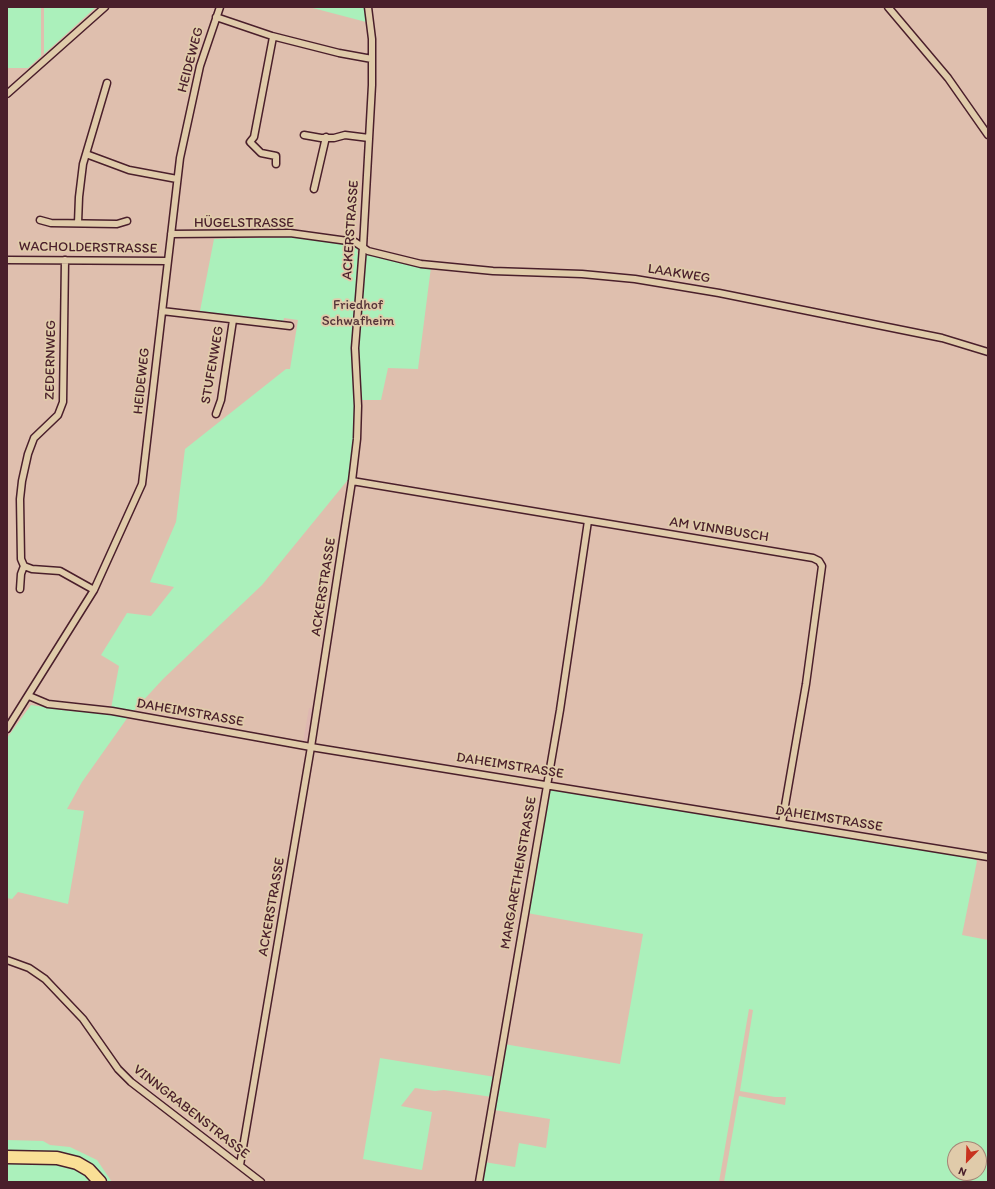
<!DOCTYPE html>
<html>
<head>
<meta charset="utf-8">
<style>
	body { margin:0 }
	#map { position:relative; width:995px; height:1189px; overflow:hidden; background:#dfbfae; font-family:Itim,sans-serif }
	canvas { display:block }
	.frame { position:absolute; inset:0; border:8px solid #4a1f2b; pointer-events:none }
	.north { position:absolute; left:947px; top:1141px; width:40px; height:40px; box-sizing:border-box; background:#e0cbaa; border:1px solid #a48677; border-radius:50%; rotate:203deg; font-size:11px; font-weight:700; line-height:16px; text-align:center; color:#4a1f2b }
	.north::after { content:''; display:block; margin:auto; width:14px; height:18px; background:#c8321e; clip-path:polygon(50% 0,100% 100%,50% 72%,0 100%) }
</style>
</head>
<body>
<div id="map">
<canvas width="995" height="1189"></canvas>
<div class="frame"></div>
<div class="north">N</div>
</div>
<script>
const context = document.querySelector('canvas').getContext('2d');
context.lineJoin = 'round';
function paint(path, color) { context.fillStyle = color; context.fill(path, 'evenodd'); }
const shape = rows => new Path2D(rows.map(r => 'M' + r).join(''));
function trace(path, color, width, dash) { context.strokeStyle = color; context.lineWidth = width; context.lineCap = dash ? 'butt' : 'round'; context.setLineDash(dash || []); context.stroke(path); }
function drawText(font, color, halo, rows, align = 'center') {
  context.font = font + ' Itim,sans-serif'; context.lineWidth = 3.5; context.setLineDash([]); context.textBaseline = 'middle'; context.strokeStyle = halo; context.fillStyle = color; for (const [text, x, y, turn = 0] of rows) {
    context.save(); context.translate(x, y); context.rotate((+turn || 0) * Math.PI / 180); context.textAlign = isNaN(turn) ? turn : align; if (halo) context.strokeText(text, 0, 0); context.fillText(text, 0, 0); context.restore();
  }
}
paint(shape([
	[309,708,315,709,309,743,303,742]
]), '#deb7b1');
paint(shape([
	[7,7,41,7,41,56,28,68,7,68],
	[44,7,96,7,44,54],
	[309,7,364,7,366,22],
	[296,237,353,245,358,249,357,253,431,267,418,369,388,368,381,400,356,400,351,476,262,585,163,679,128,717,82,782,67,809,84,811,68,904,18,892,12,899,7,898,7,738,31,705,70,711,110,714,119,666,101,655,127,613,151,616,174,587,150,582,176,522,185,449,286,369,290,369,298,320,284,318,283,323,200,311,214,239],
	[554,787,973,858,977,861,962,935,988,940,988,1182,724,1182,739,1096,785,1105,786,1097,775,1097,740,1091,753,1010,749,1009,719,1182,481,1182,484,1162,515,1167,519,1143,546,1148,550,1119,494,1110,504,1044,620,1064,643,934,527,913,547,789],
	[955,1149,979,1149,979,1173,955,1173],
	[380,1058,495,1077,492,1097,444,1090,435,1091,415,1088,401,1106,432,1112,422,1170,363,1159],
	[7,1140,43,1141,50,1145,70,1147,97,1160,112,1182,105,1182,95,1170,7,1153],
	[7,1162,56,1162,73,1166,86,1174,94,1182,7,1182]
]), '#abf0bb');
const street = shape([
	[888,7,948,78,988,135],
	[216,17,272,36,339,53,372,59],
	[273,37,254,137,250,142,261,153,276,156,276,164],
	[7,94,105,7],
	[304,135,321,138,334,138,345,135,369,138],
	[86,154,129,170,177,179],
	[314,189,326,137],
	[40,220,51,223,117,224,127,221],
	[78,223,79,197,83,164,107,83],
	[171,234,290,233,355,242,368,251,421,264,493,271,582,274,635,279,719,293,942,338,988,352],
	[7,260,168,261],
	[65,260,63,402,58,415,34,438,28,454,22,481,20,499,21,559,24,566,32,569,60,571,94,590],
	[162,311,290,326],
	[216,414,221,400,233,320],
	[352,481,813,558,819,561,822,566,806,684,782,823],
	[20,589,21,574,24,566],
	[29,696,48,704,112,711,311,747,988,857],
	[7,729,94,590,142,484,180,158,200,66,220,7],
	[7,960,29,968,45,979,83,1019,118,1069,131,1082,261,1182],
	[240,1165,311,747,352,481,357,439,358,406,355,348,363,247,372,85,372,39,368,7],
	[479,1182,560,710,588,521]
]);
const highway = shape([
	[7,1157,57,1158,77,1163,89,1170,100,1182]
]);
trace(street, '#4a1f2b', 9);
trace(highway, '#4a1f2b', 15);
trace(street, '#e0cbaa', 6);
trace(highway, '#fadf96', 12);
drawText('14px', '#4a1f2b', '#e0cbaa', [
	["HEIDEWEG",191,60,-75],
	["HÜGELSTRASSE",244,223],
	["ACKERSTRASSE",351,230,-86],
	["WACHOLDERSTRASSE",88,248,1],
	["LAAKWEG",679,274,9],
	["ZEDERNWEG",51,360,-89],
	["STUFENWEG",213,365,-80],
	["HEIDEWEG",142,381,-84],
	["AM VINNBUSCH",719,530,9],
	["ACKERSTRASSE",324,587,-81],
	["DAHEIMSTRASSE",190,713,10],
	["DAHEIMSTRASSE",510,766,9],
	["DAHEIMSTRASSE",829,819,9],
	["MARGARETHENSTRASSE",519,873,-80],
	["ACKERSTRASSE",272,907,-80],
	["VINNGRABENSTRASSE",191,1112,38]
]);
drawText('14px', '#543439', '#e0cbaa', [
	["Friedhof",358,305],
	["Schwafheim",358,321]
]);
</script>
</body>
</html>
